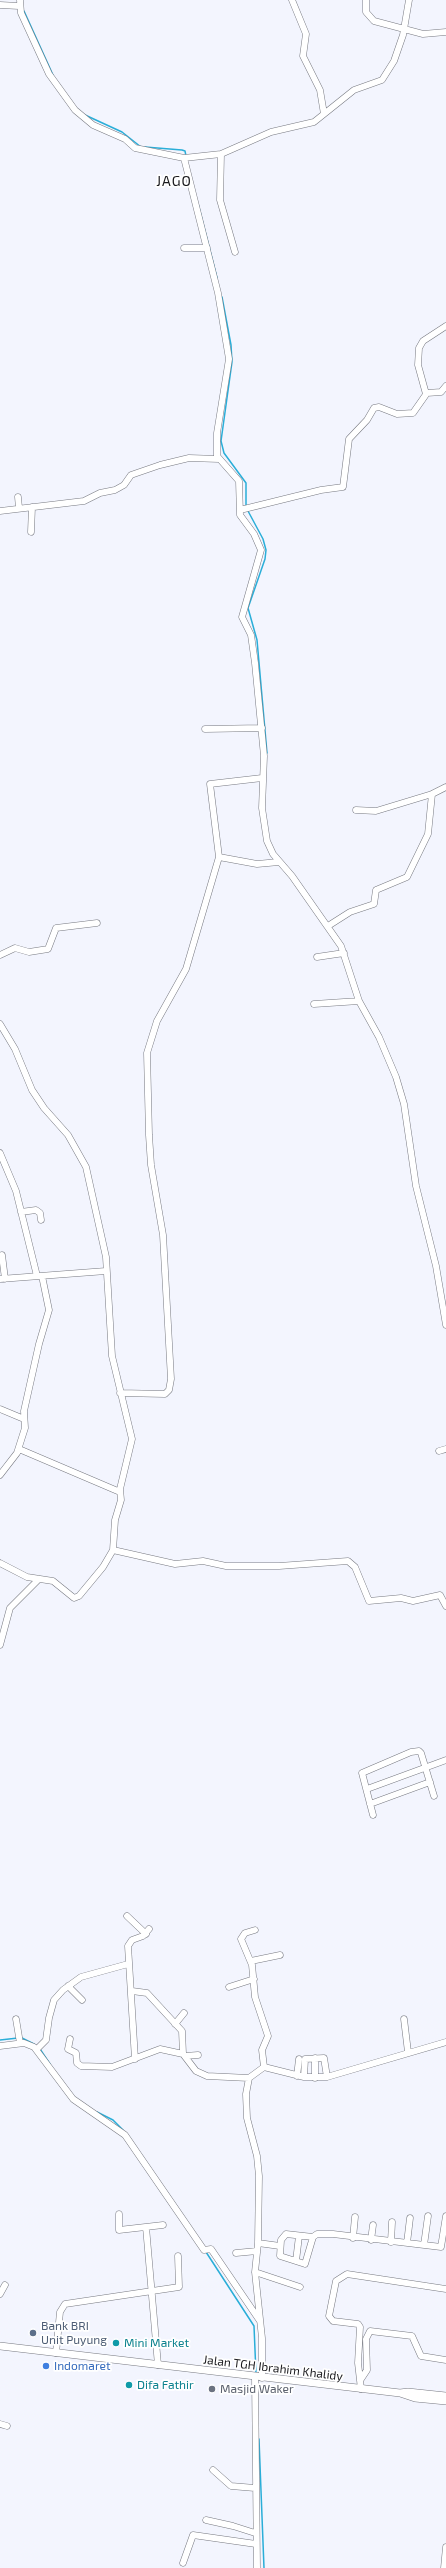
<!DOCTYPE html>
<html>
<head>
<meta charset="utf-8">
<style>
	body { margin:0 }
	canvas { display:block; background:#f3f5fe }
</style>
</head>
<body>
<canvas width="446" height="2568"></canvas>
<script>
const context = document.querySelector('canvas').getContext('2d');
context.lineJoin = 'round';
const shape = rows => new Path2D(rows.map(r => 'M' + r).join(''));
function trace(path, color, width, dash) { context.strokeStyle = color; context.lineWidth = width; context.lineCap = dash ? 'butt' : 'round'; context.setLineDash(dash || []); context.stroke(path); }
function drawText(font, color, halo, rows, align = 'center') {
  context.font = font + ' "Exo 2",sans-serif'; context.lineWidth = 3.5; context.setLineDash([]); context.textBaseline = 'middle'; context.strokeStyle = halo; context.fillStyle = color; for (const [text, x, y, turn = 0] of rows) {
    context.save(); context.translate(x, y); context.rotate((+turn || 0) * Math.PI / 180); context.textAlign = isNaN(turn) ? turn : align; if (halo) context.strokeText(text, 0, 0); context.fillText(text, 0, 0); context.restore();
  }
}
trace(shape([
	[24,11,53,75],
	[85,115,122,132,141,147],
	[145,147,182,150,185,151,186,156],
	[198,204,217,278],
	[222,297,231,345,232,362,221,441,224,453,246,483,246,507],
	[248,511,263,539,266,550,265,559,248,608,257,640,267,753],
	[22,2038,34,2044],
	[0,2040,18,2038],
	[40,2049,50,2064],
	[97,2112,113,2120,123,2130],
	[206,2252,254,2326,256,2374],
	[259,2439,264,2568]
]), '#2aaed8', 1.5);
const minor = shape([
	[20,0,21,13,49,74,75,110,93,125,125,139,135,148,184,158,218,293,229,359,217,433,217,456,239,481,240,515,254,534,261,550,242,617,251,635,255,663,264,756,262,808,267,841,273,854,292,876,341,946,359,1001,379,1037,396,1077,404,1104,416,1186,436,1266,446,1325],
	[292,0,306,34,303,56,320,90,324,114],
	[366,0,366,12,374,21,423,34,446,32],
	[0,5,19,6],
	[221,154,220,200,235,252],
	[184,158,221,154,271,132,314,122,354,90,382,80,394,61,403,35,409,0],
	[184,248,207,248],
	[426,394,418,365,419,348,423,341,446,326],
	[18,497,19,508],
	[240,510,321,490,343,487,349,439,367,420,374,408,379,407,397,414,413,413,427,393,441,392,446,386],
	[0,511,84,501,100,493,115,490,124,485,131,475,160,465,189,458,219,459],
	[31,532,32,507],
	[205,729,262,728],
	[356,810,376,811,432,794],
	[219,857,257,864,279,862],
	[328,926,350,912,374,904,376,890,407,877,428,834,432,794,446,787],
	[0,955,15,948,29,952,48,949,56,928,97,923],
	[317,957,344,953],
	[314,1004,359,1001],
	[0,1024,15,1049,32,1090,44,1108,68,1135,86,1167,106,1257,112,1356,132,1439,120,1489,121,1500,115,1520,113,1550],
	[0,1153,16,1191,37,1276],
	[21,1212,36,1210,40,1213,41,1220],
	[2,1255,5,1279],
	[0,1279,106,1271],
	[120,1393,165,1394,169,1390,171,1379,163,1235,151,1165,149,1135,147,1053,157,1021,186,969,219,857,210,784,262,778],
	[0,1409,24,1419],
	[19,1449,120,1492],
	[439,1451,446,1449],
	[0,1475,17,1453,25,1428,24,1411,39,1344,49,1310,42,1276],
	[0,1563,27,1577,53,1581,74,1598,79,1596,103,1567,113,1550,175,1564,203,1561,226,1566,279,1566,348,1561,355,1567,369,1601,401,1598,413,1601,440,1595,446,1606],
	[0,1645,10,1608,39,1579],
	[367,1789,446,1760],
	[370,1804,430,1782],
	[373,1815,362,1773,411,1752,419,1751,421,1753,434,1796],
	[127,1916,146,1934],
	[255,1930,245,1933,241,1939,252,1965,255,1997,268,2036,262,2050,264,2067],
	[251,1961,280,1955],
	[68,1986,82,2000],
	[229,1987,254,1979],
	[132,1991,147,1993,182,2031,183,2054,196,2071,207,2076,249,2078],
	[16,2019,20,2043],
	[404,2019,408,2052],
	[175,2024,184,2013],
	[70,2039,68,2049,76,2053,77,2063,81,2066,112,2067,160,2049,183,2054],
	[0,2046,24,2043,34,2047,73,2099,125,2135,204,2250,211,2249,260,2321],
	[37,2049,46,2040,49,2018,54,2000,63,1990,81,1977,128,1964],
	[185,2056,198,2055],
	[315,2058,315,2078],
	[135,2059,128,1946,132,1940,143,1936,149,1929],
	[297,2076,299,2059],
	[304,2077,305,2059,324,2058,327,2077],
	[119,2214,119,2230,163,2225],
	[146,2227,158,2365],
	[313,2237,305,2264,280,2256,281,2240,286,2234,313,2237,317,2234,333,2234,441,2247,446,2216],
	[353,2238,355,2217],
	[371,2240,373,2225],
	[391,2242,392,2222],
	[258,2243,280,2246],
	[407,2243,410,2218],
	[424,2245,428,2216],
	[236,2253,257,2251],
	[296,2261,299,2236],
	[255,2272,300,2287],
	[0,2294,5,2285],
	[56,2353,60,2312,65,2304,179,2287,178,2256],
	[255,2377,257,2568],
	[262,2378,262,2338,255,2272,258,2243,259,2176,257,2156,247,2118,246,2094,249,2078,264,2067,304,2077,327,2077,446,2042],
	[361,2379,367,2370,366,2339,370,2331,412,2336,421,2356,446,2360],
	[361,2389,358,2363,360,2327,358,2324,333,2321,329,2316,336,2281,347,2274,446,2289],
	[0,2424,7,2426],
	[213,2470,231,2486,255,2488],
	[206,2520,233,2526,255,2533],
	[183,2563,193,2535,256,2544],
	[444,2568,446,2547]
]);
const major = shape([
	[0,2346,400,2393,415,2398,446,2401],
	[400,2393,408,2392,446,2396]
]);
trace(minor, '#777981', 7);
trace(major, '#777981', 8);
trace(minor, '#fff', 6);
trace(major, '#fff', 7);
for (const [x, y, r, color] of [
	[33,2333,4,"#5c6f8a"],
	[116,2343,4,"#0f9aa8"],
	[46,2366,4,"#3f7fe0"],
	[129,2385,4,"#0f9aa8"],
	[212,2389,4,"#6b7280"]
]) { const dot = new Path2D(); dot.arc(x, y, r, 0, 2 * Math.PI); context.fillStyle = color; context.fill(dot); trace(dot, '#fff', 1.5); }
drawText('12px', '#4e5e75', '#fff', [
	["Bank BRI",41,2326],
	["Unit Puyung",41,2340]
], 'left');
drawText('12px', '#0d838f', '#fff', [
	["Mini Market",124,2343],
	["Difa Fathir",137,2385]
], 'left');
drawText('12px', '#366cbe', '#fff', [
	["Indomaret",54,2366]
], 'left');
drawText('12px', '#19191d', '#fff', [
	["Jalan TGH Ibrahim Khalidy",273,2368,7]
]);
drawText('12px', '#5b616d', '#fff', [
	["Masjid Waker",220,2389]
], 'left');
context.letterSpacing = '1px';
drawText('14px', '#19191d', '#fff', [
	["JAGO",174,181]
]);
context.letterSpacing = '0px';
</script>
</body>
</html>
